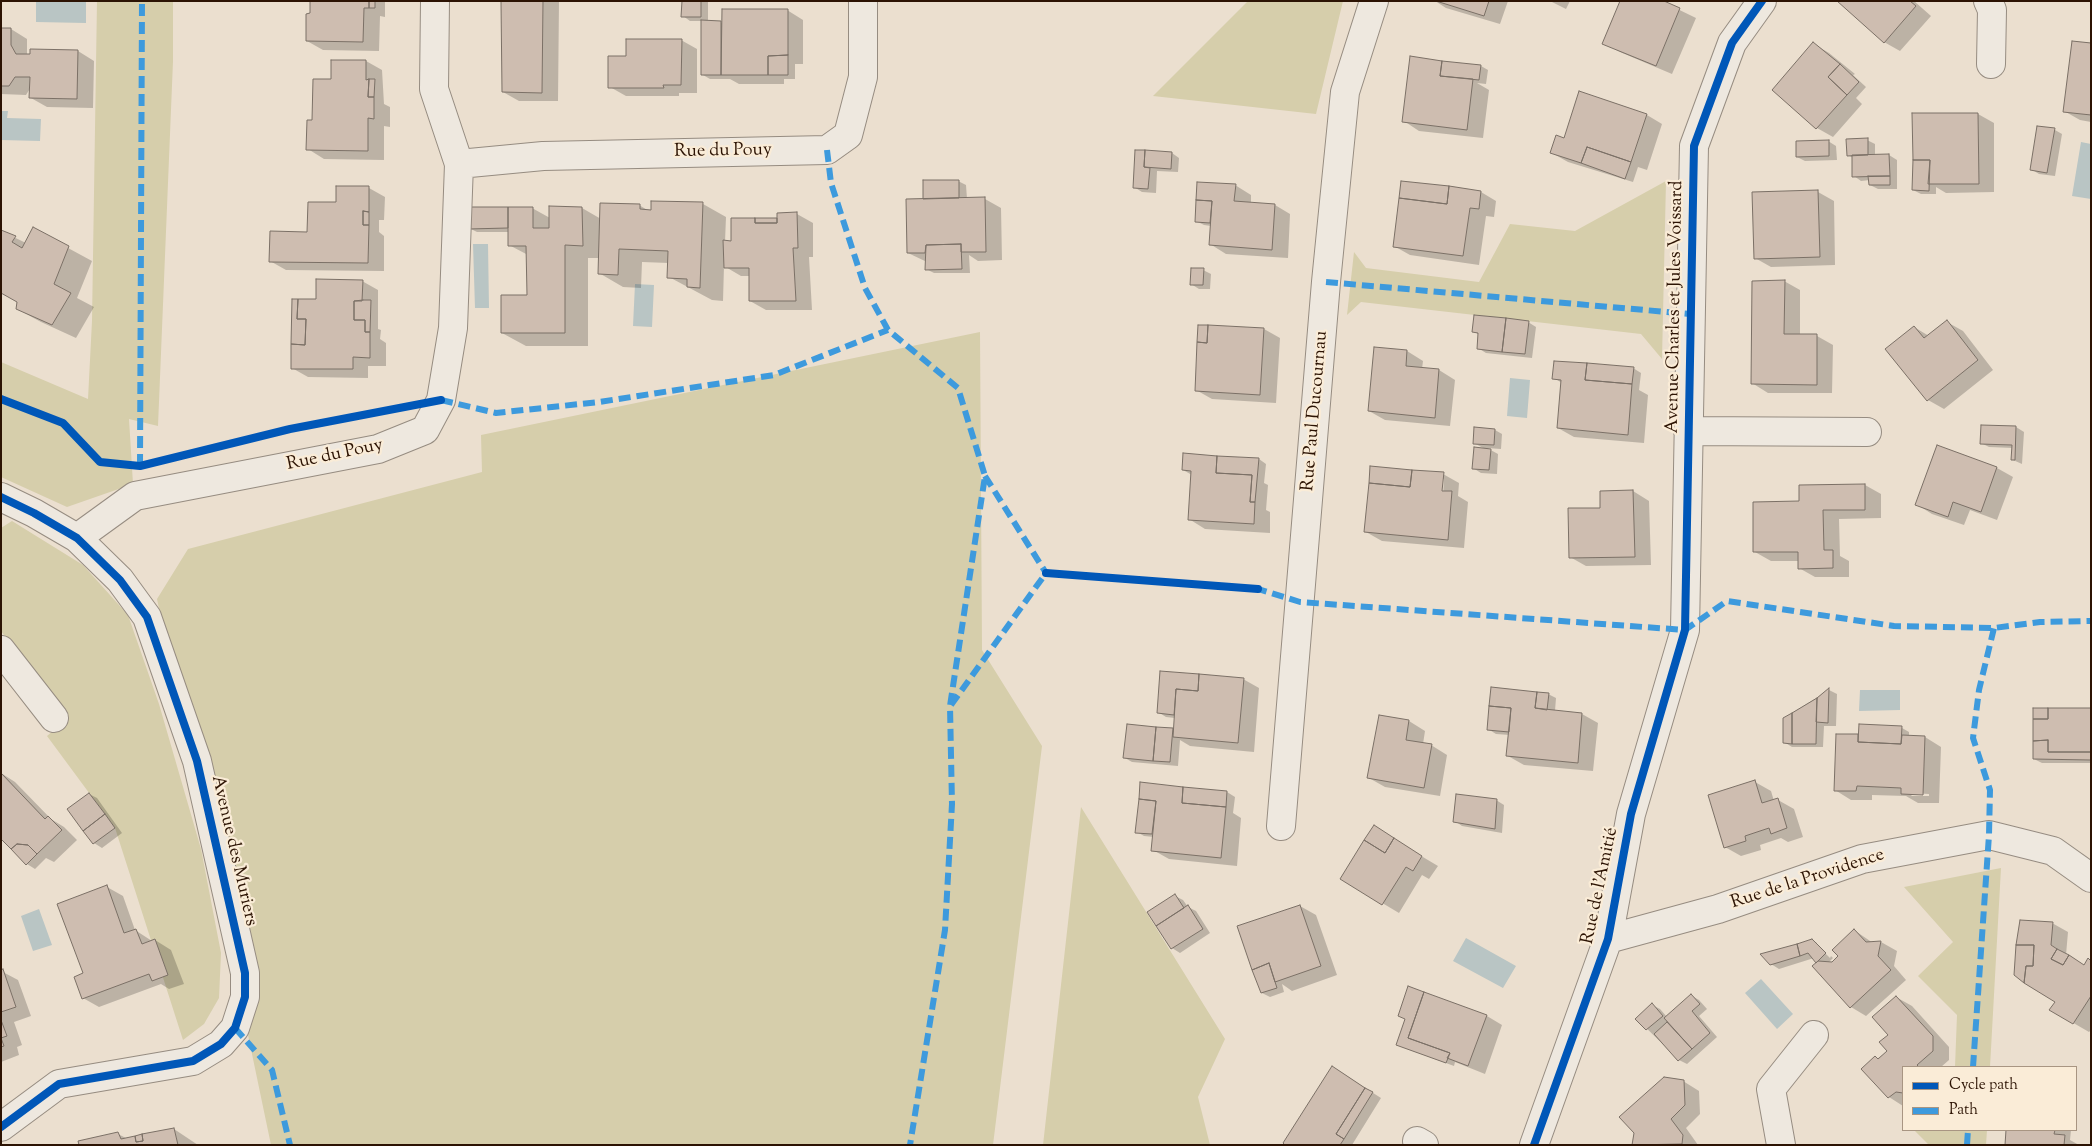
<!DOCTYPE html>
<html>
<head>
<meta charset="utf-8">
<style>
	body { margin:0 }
	#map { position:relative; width:2092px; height:1146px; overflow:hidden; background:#ebdfcf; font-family:"Sorts Mill Goudy",serif }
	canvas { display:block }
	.frame { position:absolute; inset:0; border:2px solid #2c1303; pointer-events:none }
	.legend { position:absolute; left:1902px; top:1066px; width:175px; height:65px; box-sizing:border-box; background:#faecd7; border:1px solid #a89582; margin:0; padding:6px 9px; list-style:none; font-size:15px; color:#2c1303 }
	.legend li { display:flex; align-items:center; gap:10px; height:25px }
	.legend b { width:25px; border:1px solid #a89582 }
</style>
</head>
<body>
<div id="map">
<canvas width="2092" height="1146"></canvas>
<div class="frame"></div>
<ul class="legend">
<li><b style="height:6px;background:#0057b8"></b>Cycle path</li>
<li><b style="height:6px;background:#3d9add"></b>Path</li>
</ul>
</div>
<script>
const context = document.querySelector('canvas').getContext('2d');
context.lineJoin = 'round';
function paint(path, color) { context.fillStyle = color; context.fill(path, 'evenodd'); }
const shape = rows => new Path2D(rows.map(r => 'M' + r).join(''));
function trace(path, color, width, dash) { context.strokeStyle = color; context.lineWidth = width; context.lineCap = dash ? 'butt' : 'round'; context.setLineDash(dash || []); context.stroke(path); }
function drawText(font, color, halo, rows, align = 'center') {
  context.font = font + ' "Sorts Mill Goudy",serif'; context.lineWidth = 4.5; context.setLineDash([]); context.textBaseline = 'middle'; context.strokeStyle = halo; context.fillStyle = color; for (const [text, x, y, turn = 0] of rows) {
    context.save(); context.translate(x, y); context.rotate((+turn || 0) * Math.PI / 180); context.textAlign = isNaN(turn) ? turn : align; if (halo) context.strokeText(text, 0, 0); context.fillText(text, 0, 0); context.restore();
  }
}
paint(shape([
	[97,1,173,1,173,61,158,426,129,419,133,484,67,507,1,477,1,362,88,399,92,321],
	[1248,1,1343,1,1316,114,1153,96],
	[1666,181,1662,359,1641,334,1361,302,1347,315,1354,252,1366,268,1479,282,1510,224,1575,231],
	[980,332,982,650,1042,746,993,1145,271,1145,157,599,188,549,482,472,481,435],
	[12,521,83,565,128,615,159,704,201,849,221,953,219,998,204,1024,183,1040,115,828,47,736,67,719,1,631,1,528],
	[1081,807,1225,1039,1198,1097,1210,1145,1043,1145],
	[2001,868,1990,1067,1955,1067,1957,1015,1918,976,1953,942,1904,887],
	[1914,1130,1987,1130,1986,1145,1929,1145]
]), '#d6ceab');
paint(shape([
	[36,1,86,1,86,23,36,22],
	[1,111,8,111,7,118,41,119,40,141,1,140],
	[2081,142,2091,144,2091,199,2072,196],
	[473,244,488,244,489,308,475,308],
	[635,284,654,285,652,327,633,326],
	[1510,378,1530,380,1527,418,1507,416],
	[1860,690,1900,690,1900,710,1859,711],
	[39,909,52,945,33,951,21,916],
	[1466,938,1516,966,1503,988,1453,961],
	[1761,979,1793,1014,1777,1029,1745,993]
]), '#b9c5c4');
paint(shape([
	[312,1,385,1,385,17,380,16,379,51,323,50,307,41],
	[503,1,559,1,558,101,519,101,503,92],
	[683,1,708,1,708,22,723,23,787,10,803,20,803,64,795,64,795,79,784,79,784,84,739,84,730,79,710,79,703,75,702,21,690,21,683,16],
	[1435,1,1508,1,1500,24,1446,8],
	[1550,1,1570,1,1566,9],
	[1661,1,1696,18,1672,74,1620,52,1604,43],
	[1839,1,1914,1,1931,16,1900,51,1884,42],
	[1,29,11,29,27,39,27,56,31,56,31,50,78,51,94,61,93,108,47,107,31,98,31,87,26,95,1,94],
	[681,40,697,49,697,93,679,93,679,96,626,96,610,87,627,58],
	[1814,44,1829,53,1855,74,1853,75,1866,87,1856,98,1862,104,1833,137,1817,128,1774,90],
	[2091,44,2091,122,2080,120,2064,111],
	[366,61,382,70,384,104,390,107,390,127,384,126,384,160,324,159,308,149,313,121,332,81],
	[1481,66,1488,70,1486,84,1477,83,1489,90,1483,138,1419,131,1404,121],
	[1914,114,1978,114,1994,123,1994,192,1946,193,1936,187,1936,194,1921,194,1913,190],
	[1647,115,1662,124,1647,170,1638,167,1633,182,1568,162,1552,153,1565,140],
	[2055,130,2062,134,2055,176,2039,174,2031,169],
	[1867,140,1875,144,1875,156,1889,155,1897,160,1897,189,1878,189,1870,185,1870,180,1861,181,1854,176,1853,158,1848,155],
	[1828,141,1836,146,1837,160,1805,161,1797,157],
	[1136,151,1172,153,1179,158,1178,172,1157,171,1156,193,1142,192,1134,187],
	[958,181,966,185,967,199,985,199,1001,208,1002,260,978,261,969,255,970,273,934,273,926,269,927,262,908,253,925,200],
	[1198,183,1235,185,1251,195,1251,203,1275,205,1290,214,1288,258,1226,254,1210,244,1211,226,1204,225,1196,221],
	[369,188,385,197,384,220,379,220,379,232,384,236,384,271,286,270,270,261,308,233,337,203],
	[1481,192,1496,201,1494,217,1486,216,1479,265,1410,255,1394,246],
	[1818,192,1834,201,1835,265,1771,267,1755,258],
	[703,204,726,217,725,242,732,242,778,219,778,214,797,214,813,223,813,257,809,257,812,310,766,310,750,301,750,276,741,276,724,266,723,301,712,300,669,277,669,263,642,262,641,288,623,287,599,273,600,258,588,258,588,346,526,346,502,333,528,296,528,255,509,245,509,232,477,232,469,228,532,208,550,218,582,208,601,219,639,205,649,211],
	[33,229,92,261,77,298,94,307,76,338,41,322,17,309,18,302,1,231,26,243],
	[1203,270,1211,274,1210,289,1199,289,1191,284],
	[362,281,378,290,378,329,381,330,380,339,386,343,386,366,368,366,368,378,308,377,292,368,317,300],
	[1784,281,1800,290,1800,336,1817,336,1833,345,1832,393,1768,393,1752,383],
	[1528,322,1536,327,1532,358,1486,353,1478,348,1479,335,1474,331],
	[1947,322,1963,331,1993,370,1944,409,1928,400,1914,327,1929,336],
	[1264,329,1280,338,1276,403,1212,399,1196,390],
	[1375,348,1407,351,1423,361,1422,369,1439,370,1455,380,1450,426,1385,420,1369,411],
	[1633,368,1641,373,1639,390,1648,395,1644,443,1574,437,1558,428,1562,383,1554,378],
	[1602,383,1632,383,1632,385],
	[2016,427,2024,432,2022,464,2013,460,2013,448,1989,447,1981,443],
	[1495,430,1502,434,1501,449,1487,448,1498,454,1497,474,1481,473,1473,468,1485,449,1474,443],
	[1937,446,1997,468,2013,477,1997,520,1970,510,1964,525,1932,514,1916,504],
	[1259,459,1266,464,1264,483,1268,485,1266,510,1270,512,1270,533,1205,529,1189,519,1192,475,1183,470],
	[1443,474,1459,483,1458,496,1468,502,1464,548,1382,541,1366,532],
	[1442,479,1444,479,1443,497,1440,497],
	[1865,485,1881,494,1881,518,1839,519,1840,556,1849,561,1849,577,1815,577,1799,568,1799,561,1771,561,1755,552,1800,503,1800,486],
	[1633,491,1649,501,1651,565,1586,566,1570,557,1601,509],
	[1161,672,1243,679,1259,688,1254,752,1190,746,1180,740,1178,766,1132,762,1125,758,1173,729,1174,730,1175,718,1166,717,1158,712],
	[1829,690,1837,694,1836,726,1824,726,1823,747,1792,747,1784,742,1784,718],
	[1548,694,1556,698,1555,711,1582,714,1598,723,1593,771,1524,765,1508,756,1510,735,1496,734,1488,729],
	[2091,709,2091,763,2042,763,2034,759],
	[1380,717,1409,721,1425,731,1423,744,1431,745,1447,755,1440,796,1385,787,1369,778],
	[1902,728,1909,732,1909,737,1925,737,1941,747,1939,803,1918,803,1906,796,1872,795,1872,800,1851,800,1835,790,1838,735,1859,736],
	[1909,793,1929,794,1929,796,1912,796],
	[1,773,15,782,51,819,64,827,77,840,54,862,46,858,35,869,27,864,12,848],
	[1755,782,1771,791,1774,801,1778,800,1794,809,1803,837,1788,842,1781,838,1760,845,1761,850,1741,856,1725,847],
	[1142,784,1227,792,1235,797,1233,813,1241,818,1237,866,1169,859,1153,850,1154,837,1144,836,1137,832],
	[89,794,97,798,122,833,102,848,94,843,69,809],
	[1496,800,1504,805,1502,833,1462,826,1455,821],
	[1401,844,1438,866,1429,879,1422,875,1399,913,1342,879],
	[107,887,123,896,135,930,152,941,155,940,171,950,184,984,169,989,161,984,99,1007,83,998,84,974],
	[1175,896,1183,900,1188,907,1196,911,1210,933,1180,953,1172,948],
	[1300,906,1316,915,1337,975,1292,991,1282,984,1284,992,1270,997,1262,993],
	[2052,923,2068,932,2066,955,2085,966,2091,962,2091,1030,2089,1032,2051,1010,2057,1002,2025,982],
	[1854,930,1873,943,1881,942,1897,951,1894,966,1906,980,1866,1016,1851,1007,1814,958,1779,969,1771,964,1812,940,1817,943,1815,943,1830,958,1831,956,1819,944,1833,958,1828,963,1832,963,1840,956],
	[1,971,18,980,31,1016,14,1022,22,1045,17,1047,19,1055,1,1062],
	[1692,996,1699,1000,1707,1009,1699,1016,1717,1037,1687,1064,1679,1060,1637,1019,1652,1005,1660,1009,1667,1017],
	[1896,997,1912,1006,1949,1047,1949,1060,1941,1067,1903,1067,1903,1106,1889,1097,1863,1069,1888,1051],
	[1487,1016,1502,1025,1485,1074,1455,1062,1454,1066,1397,1045],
	[1348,1077,1381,1098,1352,1145,1288,1145],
	[1683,1081,1699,1091,1700,1114,1686,1128,1698,1145,1633,1145],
	[174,1129,198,1145,80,1145,118,1134,128,1139],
	[2007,1130,2071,1130,2070,1140,2079,1145,2006,1145]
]), '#0003');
const building = shape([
	[310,1,369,1,369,8,364,8,363,42,306,41,306,14,310,13,310,1],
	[369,1,375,1,375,8,369,8,369,1],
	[501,1,543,1,542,93,502,92,501,1],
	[682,1,701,1,701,17,681,17,682,1],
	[1436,1,1489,1,1484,16,1436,1],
	[1620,1,1664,1,1680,8,1656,66,1602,44,1620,1],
	[1837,1,1910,1,1916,6,1884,43,1837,1],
	[722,9,788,9,788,55,768,56,768,75,721,75,722,9],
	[701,20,721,21,721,75,701,75,701,20],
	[1,28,11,28,11,45,16,54,30,54,30,49,78,50,77,99,29,98,30,77,15,77,9,86,1,86,1,28],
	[626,39,682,39,681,85,663,85,664,88,608,88,608,56,626,56,626,39],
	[2072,41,2091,43,2091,115,2063,112,2072,41],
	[1813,42,1840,64,1828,77,1847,95,1816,129,1772,90,1813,42],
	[788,55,788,75,768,75,768,56,788,55],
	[1410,56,1442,61,1440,76,1473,79,1467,130,1402,122,1410,56],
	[331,60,366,60,366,80,369,79,368,97,374,97,374,119,368,118,368,151,306,150,307,120,312,120,313,79,331,79,331,60],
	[1442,61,1481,65,1479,80,1440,76,1442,61],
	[1840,64,1859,82,1847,95,1828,77,1840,64],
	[369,79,375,79,374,97,368,97,369,79],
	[1579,91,1647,114,1631,162,1587,147,1581,163,1550,153,1556,135,1564,138,1579,91],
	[1912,113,1978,113,1979,184,1928,184,1930,160,1913,160,1912,113],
	[2037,126,2055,128,2047,173,2030,170,2037,126],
	[1868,138,1868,155,1847,156,1846,139,1868,138],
	[1829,140,1829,156,1796,157,1796,141,1829,140],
	[1587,147,1631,162,1625,179,1581,163,1587,147],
	[1135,150,1145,150,1144,167,1150,168,1148,189,1133,188,1135,150],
	[1145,150,1172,152,1171,169,1144,167,1145,150],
	[1889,154,1890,176,1852,177,1852,155,1889,154],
	[1913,160,1930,160,1929,191,1912,190,1913,160],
	[1868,176,1890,176,1890,185,1869,185,1868,176],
	[923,180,959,180,959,198,923,199,923,180],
	[1401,181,1449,186,1447,204,1399,198,1401,181],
	[1197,182,1236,184,1234,201,1275,204,1272,250,1209,245,1212,201,1196,200,1197,182],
	[336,186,369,186,369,212,363,211,363,225,369,225,368,263,269,262,270,231,307,232,308,202,336,202,336,186],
	[1449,186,1481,191,1479,209,1470,208,1463,256,1393,247,1399,198,1447,204,1449,186],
	[1818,190,1820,257,1754,259,1752,192,1818,190],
	[985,197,986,252,961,252,961,244,926,245,925,253,907,253,906,199,985,197],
	[1196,200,1212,201,1210,223,1195,222,1196,200],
	[651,201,703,202,700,288,687,287,687,279,667,278,668,251,619,249,618,275,598,274,600,203,640,204,640,209,651,210,651,201],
	[549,206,582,207,583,246,565,245,565,333,501,333,501,295,527,295,526,246,508,246,508,207,533,207,533,228,549,228,549,206],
	[468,207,508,207,508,228,468,229,468,207],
	[363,211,369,212,369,225,363,225,363,211],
	[797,212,798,248,793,248,796,301,749,301,749,268,724,268,723,240,731,241,731,218,755,218,755,223,777,223,777,213,797,212],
	[755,218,777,218,777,223,755,223,755,218],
	[33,227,69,246,54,284,71,293,52,325,16,309,17,302,1,293,1,230,16,236,12,242,22,248,33,227],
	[961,244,962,269,925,270,926,245,961,244],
	[1191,268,1204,268,1203,285,1190,285,1191,268],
	[316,279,363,280,362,301,354,301,354,320,365,320,365,332,370,332,370,358,353,357,353,369,291,369,291,344,305,345,306,319,297,319,298,299,316,299,316,279],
	[1785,280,1784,334,1817,334,1817,385,1751,384,1752,281,1785,280],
	[292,299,298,299,297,319,306,319,305,345,291,344,292,299],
	[363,300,371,300,370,332,365,332,365,320,354,320,354,301,363,300],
	[1474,315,1506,318,1502,352,1477,349,1478,333,1472,332,1474,315],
	[1506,318,1529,321,1525,354,1502,352,1506,318],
	[1947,320,1978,360,1927,401,1885,349,1914,326,1924,338,1947,320],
	[1198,325,1208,325,1207,343,1197,342,1198,325],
	[1208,325,1264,328,1260,395,1195,391,1197,342,1207,343,1208,325],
	[1374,347,1407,350,1406,366,1439,369,1435,418,1368,411,1374,347],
	[1554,361,1587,363,1585,380,1632,384,1628,435,1557,428,1561,380,1552,379,1554,361],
	[1587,363,1634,367,1632,384,1585,380,1587,363],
	[1981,425,2016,426,2015,460,2011,460,2012,445,1980,444,1981,425],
	[1474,427,1495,429,1494,445,1473,444,1474,427],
	[1937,445,1997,467,1981,512,1953,502,1948,517,1915,505,1937,445],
	[1474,447,1491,449,1489,470,1472,469,1474,447],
	[1183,453,1217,456,1216,473,1252,475,1250,502,1255,502,1254,524,1188,520,1191,471,1182,470,1183,453],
	[1217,456,1259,458,1255,502,1250,502,1252,475,1216,473,1217,456],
	[1370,466,1412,470,1410,487,1369,483,1370,466],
	[1412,470,1444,472,1442,491,1452,491,1448,540,1364,532,1369,483,1410,487,1412,470],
	[1865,484,1865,510,1823,510,1824,550,1833,550,1833,568,1798,569,1798,552,1753,552,1753,502,1799,501,1799,485,1865,484],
	[1633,490,1635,557,1569,558,1568,508,1600,508,1600,491,1633,490],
	[1160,671,1199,674,1198,691,1176,689,1174,715,1157,713,1160,671],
	[1199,674,1244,678,1238,743,1173,737,1176,689,1198,691,1199,674],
	[1491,687,1537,692,1535,708,1582,713,1578,763,1506,756,1511,708,1489,706,1491,687],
	[1829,688,1828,723,1816,722,1817,698,1829,688],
	[1537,692,1549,693,1547,710,1535,708,1537,692],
	[1817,698,1816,744,1792,744,1792,713,1817,698],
	[1489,706,1511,708,1509,732,1487,730,1489,706],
	[2033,708,2048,708,2048,719,2033,719,2033,708],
	[2048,708,2091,708,2091,752,2048,752,2048,740,2033,741,2033,719,2048,719,2048,708],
	[1792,713,1792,744,1783,743,1783,718,1792,713],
	[1379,715,1409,720,1406,740,1432,744,1424,788,1367,778,1379,715],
	[1127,724,1156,727,1153,761,1123,758,1127,724],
	[1859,724,1902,726,1901,744,1858,742,1859,724],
	[1156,727,1173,728,1170,762,1153,761,1156,727],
	[1836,734,1858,734,1858,742,1901,744,1902,735,1925,736,1923,795,1901,794,1901,788,1857,786,1856,791,1834,791,1836,734],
	[2048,740,2048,752,2091,752,2091,760,2033,759,2033,741,2048,740],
	[1,773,45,819,48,816,62,830,37,854,28,845,17,844,11,849,1,839,1,773],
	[1755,780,1762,803,1778,798,1787,828,1771,834,1769,828,1745,836,1746,841,1724,848,1708,795,1755,780],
	[1140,782,1183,787,1182,803,1226,807,1221,858,1151,851,1156,801,1139,799,1140,782],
	[1183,787,1227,791,1226,807,1182,803,1183,787],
	[89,793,105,814,83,831,67,809,89,793],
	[1456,794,1497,799,1495,829,1453,822,1456,794],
	[1139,799,1156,801,1152,834,1135,833,1139,799],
	[105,814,115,828,93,844,83,831,105,814],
	[1374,825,1394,838,1385,853,1364,840,1374,825],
	[1394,838,1422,856,1413,871,1406,867,1382,905,1340,879,1364,840,1385,853,1394,838],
	[17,844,28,845,37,854,26,865,11,849,17,844],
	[107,885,124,933,136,929,142,944,155,939,168,975,152,981,149,974,82,999,74,977,83,973,57,904,107,885],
	[1175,894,1184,908,1156,926,1147,912,1175,894],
	[1188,905,1203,929,1171,949,1156,926,1188,905],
	[1300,905,1321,966,1275,982,1269,963,1252,970,1237,926,1300,905],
	[2020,920,2053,922,2051,945,2057,949,2051,959,2063,965,2069,955,2084,965,2088,958,2091,961,2091,996,2073,1024,2049,1010,2055,1002,2024,983,2026,966,2033,966,2034,945,2016,945,2020,920],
	[1854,929,1866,942,1881,941,1878,956,1891,970,1850,1008,1812,966,1818,961,1832,962,1838,956,1832,950,1854,929],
	[1812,939,1826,953,1816,963,1808,953,1800,956,1797,944,1812,939],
	[1797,944,1800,956,1770,965,1760,954,1797,944],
	[2016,945,2034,945,2033,966,2026,966,2024,983,2014,975,2016,945],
	[2057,949,2069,955,2063,965,2051,959,2057,949],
	[1269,963,1277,988,1261,993,1252,970,1269,963],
	[3,969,16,1007,1,1012,1,970,3,969],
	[1408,986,1424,992,1408,1038,1450,1053,1446,1063,1396,1045,1405,1019,1398,1016,1408,986],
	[1424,992,1487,1015,1468,1066,1447,1058,1450,1053,1408,1038,1424,992],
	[1691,994,1700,1004,1692,1011,1710,1033,1692,1049,1664,1018,1691,994],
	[1896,996,1933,1036,1933,1051,1917,1065,1919,1067,1903,1067,1903,1093,1896,1092,1888,1098,1861,1069,1875,1056,1878,1059,1887,1051,1879,1042,1888,1035,1872,1017,1896,996],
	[1652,1003,1663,1016,1646,1030,1635,1019,1652,1003],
	[1,1020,7,1036,1,1038,4,1046,1,1047,1,1020],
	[1667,1022,1692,1049,1678,1061,1654,1034,1667,1022],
	[1332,1066,1365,1088,1336,1134,1344,1139,1340,1145,1285,1145,1283,1143,1332,1066],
	[1664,1077,1684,1080,1685,1105,1671,1119,1683,1135,1682,1144,1632,1145,1634,1133,1619,1117,1664,1077],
	[1365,1088,1373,1092,1344,1139,1336,1134,1365,1088],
	[174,1128,178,1145,79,1145,78,1141,118,1132,121,1139,135,1136,136,1142,143,1141,142,1134,174,1128],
	[2006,1130,2055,1130,2054,1134,2065,1135,2064,1145,2005,1145,2006,1130],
	[142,1134,143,1141,136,1142,135,1136,142,1134]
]);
paint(building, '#cebdb0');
trace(building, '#7b7066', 1);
const minor = shape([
	[1988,1,1992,10,1991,64],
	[459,164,543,156,827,150,848,135,863,77,863,1],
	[1688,431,1867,432],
	[1,497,34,513,77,538,120,580,147,617,197,761,245,973,245,997,235,1028,221,1044,193,1061,59,1084,1,1127],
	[77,538,135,496,378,449,425,430,441,400,453,328,459,164,434,89,435,1],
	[1,650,54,718],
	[1281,826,1326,282,1345,92,1374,1],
	[1608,939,1718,909,1862,859,1989,835,2053,851,2091,878],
	[1417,1141,1424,1145],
	[1534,1145,1608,939,1631,814,1685,630,1694,146,1732,43,1762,1],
	[1781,1145,1771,1089,1814,1035]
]);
trace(minor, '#968c81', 30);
trace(minor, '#eee8df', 28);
trace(shape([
	[827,150,831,183,865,288,888,330,958,388,985,476,950,706,952,804,945,930,910,1145],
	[1326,282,1690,314],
	[441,400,496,413,599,402,774,375,888,330],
	[140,466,142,1],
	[985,476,1046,573],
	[1255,588,1300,602,1685,630,1727,601,1894,626,1994,628,2040,622,2091,621],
	[951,705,1046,573],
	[235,1028,272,1070,290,1145],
	[1973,1067,1989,835,1990,790,1973,738,1979,690,1994,628],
	[1967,1145,1968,1130]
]), '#3d9add', 6, [12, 6]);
trace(shape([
	[1,399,63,423,100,462,140,466,290,429,441,400],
	[1,497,34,513,77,538,120,580,147,617,197,761,245,973,245,997,235,1028,221,1044,193,1061,59,1084,1,1127],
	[1046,573,1258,589],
	[1534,1145,1608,939,1631,814,1685,630,1694,146,1732,43,1762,1]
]), '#0057b8', 8);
drawText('18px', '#2c1303', '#faecd7', [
	["Rue du Pouy",723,152,-1],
	["Avenue Charles et Jules Voissard",1676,307,-89],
	["Rue Paul Ducournau",1316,411,-85],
	["Rue du Pouy",335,456,-12],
	["Avenue des Muriers",233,851,77],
	["Rue de la Providence",1808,880,-18],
	["Rue de l'Amitié",1601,886,-78]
]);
</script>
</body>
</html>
